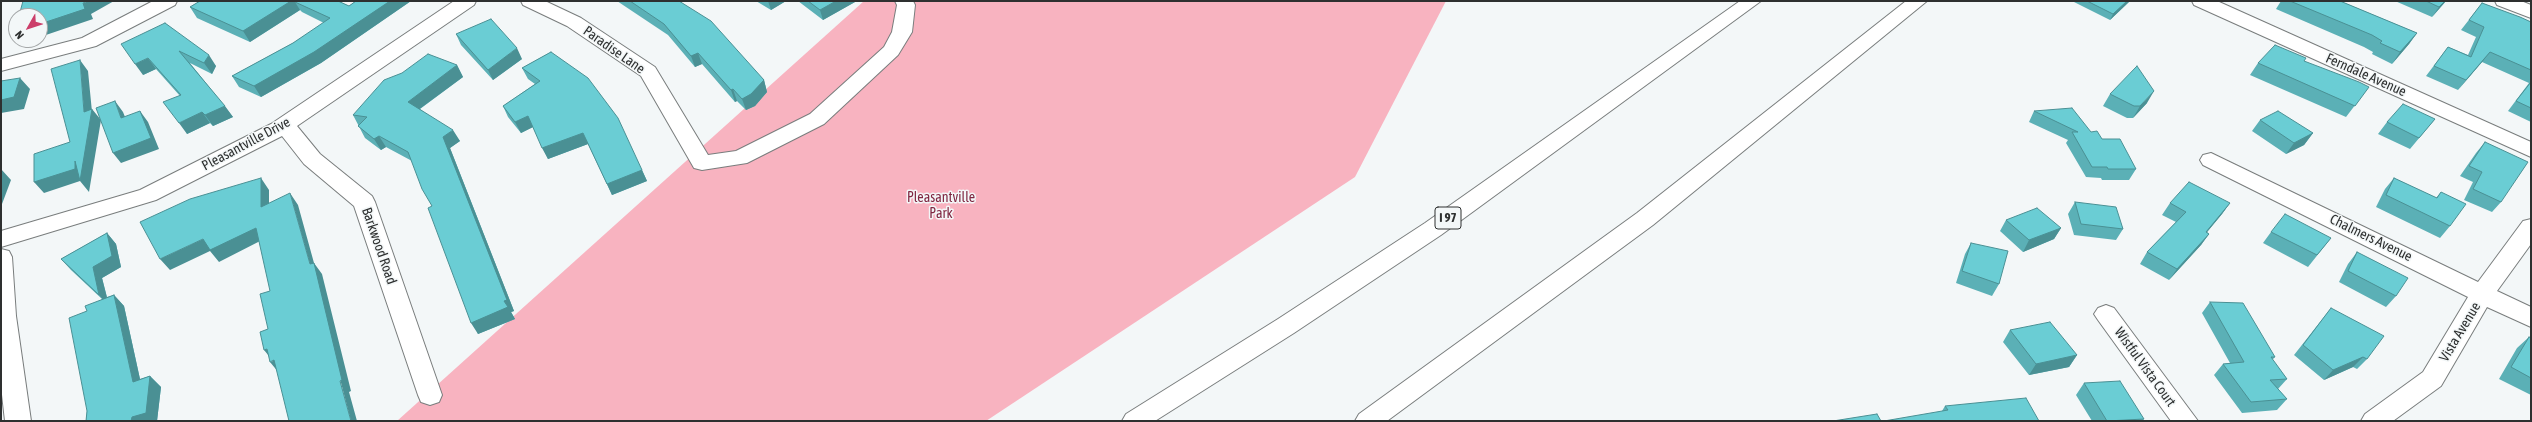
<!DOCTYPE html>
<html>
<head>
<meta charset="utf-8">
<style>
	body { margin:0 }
	#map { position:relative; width:2532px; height:422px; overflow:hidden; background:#f3f7f8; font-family:"Asap Condensed",sans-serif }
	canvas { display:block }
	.frame { position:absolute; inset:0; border:2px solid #2e3030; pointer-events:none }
	.north { position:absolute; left:8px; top:8px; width:40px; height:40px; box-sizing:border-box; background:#f3f7f8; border:1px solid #a4a7a8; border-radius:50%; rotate:231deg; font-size:11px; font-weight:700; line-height:16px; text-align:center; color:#2e3030 }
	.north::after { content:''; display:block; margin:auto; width:14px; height:18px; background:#cc3e6a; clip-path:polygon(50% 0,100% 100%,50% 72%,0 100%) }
</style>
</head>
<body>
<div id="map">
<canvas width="2532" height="422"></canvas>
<div class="frame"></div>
<div class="north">N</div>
</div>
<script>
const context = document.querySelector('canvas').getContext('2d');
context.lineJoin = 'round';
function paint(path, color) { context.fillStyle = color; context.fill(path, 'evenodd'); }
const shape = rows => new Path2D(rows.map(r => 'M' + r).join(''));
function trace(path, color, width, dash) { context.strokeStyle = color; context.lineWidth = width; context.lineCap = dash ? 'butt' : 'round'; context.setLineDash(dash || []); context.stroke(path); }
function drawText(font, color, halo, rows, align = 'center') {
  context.font = font + ' "Asap Condensed",sans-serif'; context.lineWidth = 3; context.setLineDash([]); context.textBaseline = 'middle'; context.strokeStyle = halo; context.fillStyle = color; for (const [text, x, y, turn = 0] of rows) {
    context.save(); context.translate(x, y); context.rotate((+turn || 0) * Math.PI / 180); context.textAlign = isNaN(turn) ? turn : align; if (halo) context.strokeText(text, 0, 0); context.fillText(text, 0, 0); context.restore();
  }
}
paint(shape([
	[864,1,1446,1,1355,177,986,421,397,421]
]), '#f8b3c0');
const street = shape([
	[153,1,177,1,175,5,96,46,1,71,1,59,82,38,153,1],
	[454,1,476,1,474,5,297,126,320,154,372,196,375,202,442,395,439,402,430,405,421,402,418,395,354,206,304,164,282,136,156,200,1,247,1,231,140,190,271,124,454,1],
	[521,1,545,1,581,18,655,67,708,155,736,151,810,114,884,47,892,32,897,5,895,1,913,1,915,5,912,32,898,55,824,124,747,163,702,170,694,168,641,76,567,26,523,5,521,1],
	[2192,1,2217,1,2531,142,2531,157,2194,5,2192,1],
	[2495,1,2521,1,2531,5,2531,18,2497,5,2495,1],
	[2211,153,2478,282,2523,221,2531,219,2531,244,2497,291,2531,307,2531,327,2487,307,2441,386,2393,421,2361,421,2365,414,2423,372,2468,297,2203,165,2200,160,2203,155,2211,153],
	[1,249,9,251,12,257,16,316,31,421,5,421,1,386,1,249],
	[2106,305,2114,308,2198,421,2171,421,2098,320,2094,314,2098,308,2106,305]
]);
const highway = shape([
	[1740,1,1761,1,1441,235,1294,333,1155,421,1122,421,1126,414,1278,319,1425,223,1740,1],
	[1906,1,1927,1,1653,225,1387,421,1355,421,1359,414,1637,213,1906,1]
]);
trace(street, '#797d7d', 2);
trace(highway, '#797d7d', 2);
paint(street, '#fff');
paint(highway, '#fff');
paint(shape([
	[200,1,338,1,349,6,356,1,411,1,321,63,261,97,239,87,232,76,293,43,324,23,302,12,300,10,250,42,197,18,190,7],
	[617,1,679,1,764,80,767,92,755,106,746,110,737,101,735,102,702,64,695,67,668,35],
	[756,1,786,1,771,10],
	[798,1,855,1,855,2,823,20],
	[2072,1,2130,1,2110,20],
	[2281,1,2340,1,2417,33,2409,44,2392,64,2372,54,2373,52,2364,47,2276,9],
	[2395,1,2446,1,2432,17],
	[2482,3,2531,22,2531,122,2508,111,2529,83,2482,62,2458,90,2426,76,2448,47,2468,55,2476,37,2461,30],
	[165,23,216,66,212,74,190,63,233,117,213,126,210,123,187,134,180,96,156,69,143,75],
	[456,34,522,59,493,80,461,45],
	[551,52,642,170,647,181,612,195,588,144,548,159,533,127,521,133,508,117,503,106,535,84,528,79,522,68],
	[2258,63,2369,87,2346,117,2250,75],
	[457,65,463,77,420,109,460,141,450,148,514,311,511,312,515,319,478,334,432,206,412,161,386,147,381,150,365,138,353,115],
	[2110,94,2147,103,2133,118,2127,118,2103,106],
	[2034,111,2102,139,2136,169,2129,180,2102,180,2101,178,2086,177,2066,143,2068,140,2029,122],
	[2435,119,2410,149,2378,134,2387,122],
	[2260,120,2313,133,2304,145,2286,154,2252,131],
	[2485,142,2501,202,2492,212,2464,200,2473,182,2460,176,2476,153],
	[2394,178,2436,198,2441,192,2450,226,2440,238,2376,207,2385,189],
	[2075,202,2123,229,2116,240,2074,235,2068,214],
	[2170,203,2230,203,2222,214,2207,232,2209,234,2201,245,2169,280,2140,264,2147,252,2176,222,2162,215],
	[2006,220,2061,228,2054,239,2023,252,2000,231],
	[2271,232,2331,238,2308,267,2263,243],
	[107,233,116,244,121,267,102,278,107,297,114,295,124,306,140,379,150,376,161,387,157,421,86,421,87,411,87,311,102,299,71,270,61,259],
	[1971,243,1999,284,1992,296,1956,283,1965,254],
	[2357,252,2396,296,2386,307,2339,282,2348,264],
	[2210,302,2275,357,2272,360,2287,379,2278,389,2287,399,2277,410,2242,413,2214,375,2223,364,2230,363,2202,313],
	[2331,308,2367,359,2357,369,2353,367,2324,380,2294,355],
	[2010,330,2077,355,2069,367,2029,375,2003,342],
	[2529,337,2531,338,2531,395,2499,379,2517,348],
	[2084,383,2144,419,2142,421,2092,421,2076,395],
	[1945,406,2039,421,1942,411]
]), '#5bb0b6');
paint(shape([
	[88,1,114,1,91,14,93,19,40,37,40,24],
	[291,1,304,1,295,2,300,10,250,42,243,31],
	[390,1,411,1,321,63,261,97,254,86],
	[768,1,786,1,771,10],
	[836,1,855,1,855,2,823,20,820,10],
	[2127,1,2130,1,2110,20,2113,14],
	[2445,1,2446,1,2432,17,2439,7],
	[2417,33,2409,44,2392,64,2400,52],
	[20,40,30,40,22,43],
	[517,48,522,59,493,80,488,70],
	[2490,52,2482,62,2458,90,2466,80],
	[698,53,702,64,695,67,691,56],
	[209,55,216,66,212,74,204,63],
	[148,58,156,69,143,75,135,64],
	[80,60,88,71,92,112,92,109,101,120,89,192,80,181,44,193,34,182,75,161,84,112],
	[457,65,463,77,414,113,408,102],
	[20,78,30,89,24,109,1,113,1,100],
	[764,80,767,92,755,106,746,110,742,99],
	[733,89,737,101,735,102,731,90],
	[2154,91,2147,103,2133,118,2140,106],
	[115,101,123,112,130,129,121,118],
	[225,106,233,117,213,126,205,115],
	[140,111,148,122,159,149,121,163,113,153],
	[202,112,210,123,187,134,179,123],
	[528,116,533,127,521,133,515,122],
	[453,130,460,141,450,148,514,311,511,312,515,319,478,334,471,323,504,301,443,137],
	[583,133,588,144,548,159,542,148],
	[2313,133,2304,145,2286,154,2294,143],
	[379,136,386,147,381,150,374,139],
	[1,169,11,180,2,204,1,204],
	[642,170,647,181,612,195,607,184],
	[261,178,269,190,269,218,261,207],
	[290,193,298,205,314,263,322,274,351,391,349,392,357,421,351,421,310,264],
	[2230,203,2222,214,2198,243,2206,232],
	[256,228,264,239,219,262,210,251,170,270,160,259,203,239],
	[2061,228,2054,239,2023,252,2029,240],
	[107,233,116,244,121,267,102,278,109,306,99,295,93,267],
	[2209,234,2201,245,2169,280,2177,269],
	[114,295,124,306,143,393,133,382],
	[267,349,276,360,279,373,270,362,273,361,264,350],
	[2077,355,2069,367,2029,375,2036,364],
	[2363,357,2353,367,2324,380,2333,370],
	[150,376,161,387,157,421,131,421,132,417]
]), '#4a9094');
const building = shape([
	[23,1,88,1,83,3,85,9,40,24,40,16,19,16,23,1],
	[200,1,291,1,243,31,190,7,200,1],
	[296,1,338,1,349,6,356,1,390,1,314,52,254,86,232,76,293,43,330,18,295,2,296,1],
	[630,1,679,1,711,21,764,80,751,94,742,99,733,89,731,90,698,53,691,56,664,24,630,1],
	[808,1,836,1,820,10,808,1],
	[2087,1,2127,1,2113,14,2087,1],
	[2290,1,2340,1,2417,33,2400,52,2380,43,2382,41,2372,35,2290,1],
	[2426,1,2445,1,2439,7,2426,1],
	[2482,3,2520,17,2531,22,2531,70,2490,52,2466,80,2434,66,2448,47,2471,57,2484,27,2469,20,2482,3],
	[491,19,517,48,488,70,456,34,491,19],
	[165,23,209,55,204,63,179,51,225,106,205,115,202,112,179,123,163,102,181,95,148,58,135,64,121,44,165,23],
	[16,26,16,32,14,32,16,26],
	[2275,45,2306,58,2304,61,2359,82,2369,87,2355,106,2258,63,2275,45],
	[551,52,588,78,618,118,642,170,607,184,583,133,542,148,528,116,515,122,503,106,540,81,522,68,551,52],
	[428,54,457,65,408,102,453,130,443,137,507,300,504,301,508,307,471,323,428,208,432,206,422,189,408,152,379,136,374,139,358,126,367,117,353,115,384,80,402,73,428,54],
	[80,60,84,112,92,109,80,181,75,161,75,169,34,182,34,154,70,142,51,69,80,60],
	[2137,66,2154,91,2140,106,2134,106,2110,94,2137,66],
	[20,78,14,97,1,100,1,81,20,78],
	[2531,82,2531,108,2516,101,2531,82],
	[115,101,121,118,140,111,151,138,113,153,96,108,115,101],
	[2403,104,2435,119,2419,138,2387,122,2403,104],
	[2072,108,2091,132,2097,131,2102,139,2120,139,2136,169,2108,169,2107,167,2092,167,2072,132,2078,132,2034,111,2072,108],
	[2278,111,2313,133,2294,143,2260,120,2278,111],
	[2485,142,2528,162,2501,202,2473,189,2482,172,2469,166,2485,142],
	[261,178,261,207,290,193,310,264,314,263,342,380,340,381,351,421,289,421,274,360,270,362,267,349,264,350,260,332,268,329,260,294,270,291,256,228,210,250,203,239,160,259,140,222,190,199,261,178],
	[2394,178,2437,198,2441,192,2466,204,2450,226,2386,195,2394,178],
	[2189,182,2230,203,2206,232,2209,234,2177,269,2147,252,2186,212,2170,203,2189,182],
	[2075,202,2116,207,2123,229,2081,224,2075,202],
	[2037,208,2061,228,2029,240,2006,220,2037,208],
	[2285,214,2331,238,2317,255,2271,232,2285,214],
	[107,233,112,256,93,267,99,295,61,259,107,233],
	[1971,243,2008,251,1999,284,1962,271,1971,243],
	[2357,252,2408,278,2396,296,2348,271,2357,252],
	[114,295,133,382,150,376,146,413,132,417,131,421,86,421,87,411,69,318,87,311,85,306,114,295],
	[2210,302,2243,303,2275,357,2271,357,2287,379,2270,380,2287,399,2251,402,2223,364,2244,362,2210,302],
	[2331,308,2384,336,2367,359,2363,357,2333,370,2303,345,2331,308],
	[2050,322,2077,355,2036,364,2010,330,2050,322],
	[2529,337,2531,338,2531,378,2511,367,2529,337],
	[2120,381,2144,419,2107,421,2084,383,2120,381],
	[2026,398,2039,421,1884,421,1948,410,1945,406,2026,398],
	[1877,414,1881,421,1833,421,1877,414]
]);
paint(building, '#6acdd4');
trace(building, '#4a9094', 1);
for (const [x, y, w] of [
	[1448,218,26]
]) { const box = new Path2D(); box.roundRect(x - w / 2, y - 11, w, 22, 3); context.fillStyle = '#f3f7f8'; context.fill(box); trace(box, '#2e3030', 1); }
drawText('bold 13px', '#2e3030', null, [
	["I 97",1448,218]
]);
drawText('14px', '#2e3030', '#f3f7f8', [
	["Paradise Lane",614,50,35],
	["Ferndale Avenue",2366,75,24],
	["Pleasantville Drive",246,144,-28],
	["Chalmers Avenue",2371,238,26],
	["Barkwood Road",379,246,71],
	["Vista Avenue",2460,332,-59],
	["Wistful Vista Court",2145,367,54]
]);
drawText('14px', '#802742', '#f3f7f8', [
	["Pleasantville",941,198],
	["Park",941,214]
]);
</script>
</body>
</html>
